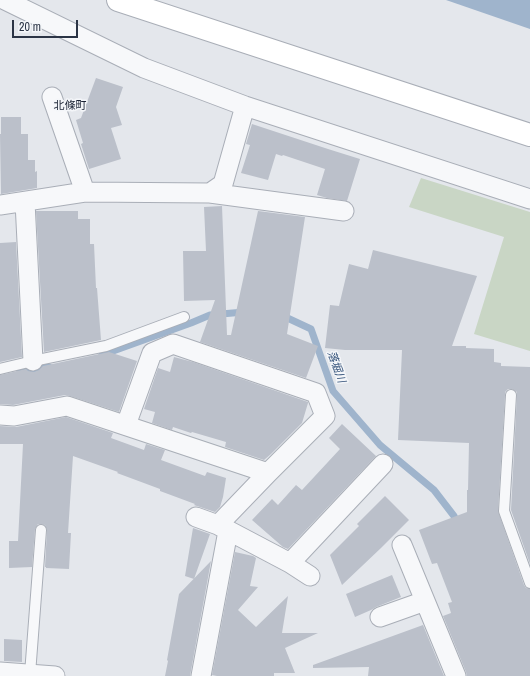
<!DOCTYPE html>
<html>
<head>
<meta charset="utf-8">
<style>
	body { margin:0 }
	#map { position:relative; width:530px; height:676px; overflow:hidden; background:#e4e7ec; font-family:"Archivo Narrow",sans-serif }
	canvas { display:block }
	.scale { position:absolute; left:12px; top:20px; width:66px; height:18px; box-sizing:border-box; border:2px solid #2b3445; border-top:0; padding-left:5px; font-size:12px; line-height:14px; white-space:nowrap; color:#2b3445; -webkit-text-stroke:3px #f4f6f9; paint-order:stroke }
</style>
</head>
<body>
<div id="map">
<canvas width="530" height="676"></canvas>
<div class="scale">20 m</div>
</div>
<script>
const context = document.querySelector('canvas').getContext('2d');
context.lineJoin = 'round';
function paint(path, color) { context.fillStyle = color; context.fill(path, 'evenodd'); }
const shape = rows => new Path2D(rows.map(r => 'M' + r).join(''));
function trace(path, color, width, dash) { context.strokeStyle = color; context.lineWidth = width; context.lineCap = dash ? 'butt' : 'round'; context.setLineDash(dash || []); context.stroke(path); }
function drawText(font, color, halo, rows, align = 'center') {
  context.font = font + ' "Archivo Narrow","Noto Sans JP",sans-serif'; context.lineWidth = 3; context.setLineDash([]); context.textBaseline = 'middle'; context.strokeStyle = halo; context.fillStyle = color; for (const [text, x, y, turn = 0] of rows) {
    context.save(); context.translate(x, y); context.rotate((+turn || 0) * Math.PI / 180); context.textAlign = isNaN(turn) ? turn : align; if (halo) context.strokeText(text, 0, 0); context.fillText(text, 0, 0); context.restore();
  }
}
paint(shape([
	[421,178,530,212,530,351,474,334,504,237,409,207]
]), '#c9d6c5');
paint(shape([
	[446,0,530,0,530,29]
]), '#9fb4cc');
trace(shape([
	[281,315,311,329,333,391,380,445,434,490,454,516,458,525],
	[102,355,191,323,210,315,244,312],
	[20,372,49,367]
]), '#9fb4cc', 7);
paint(shape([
	[96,78,123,87,116,107,122,125,111,128,121,159,89,169,81,144,83,143,76,120,81,118],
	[1,117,21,117,21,134,28,134,28,160,35,160,35,172,37,171,37,188,1,194,0,134,1,134],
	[252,124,328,149,360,159,347,201,327,198,317,195,325,169,283,155,282,156,276,154,268,180,241,173,250,145,246,144],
	[222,206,227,335,231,335,258,211,305,217,287,334,318,346,306,378,200,342,215,300,184,301,183,251,206,251,204,207],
	[36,211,78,211,78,219,90,219,90,244,94,244,96,288,97,288,101,340,44,352],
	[16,242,22,357,0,362,0,243],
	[373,250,477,276,452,346,466,346,466,348,494,349,494,362,501,363,501,366,530,367,530,564,511,510,517,395,517,392,512,389,508,389,505,392,505,395,498,511,524,585,526,588,530,589,530,676,467,676,466,672,443,616,451,613,448,603,452,602,437,563,432,564,419,530,467,512,467,490,468,490,469,443,398,440,402,350,345,350,325,348,330,305,339,306,349,264,368,269],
	[109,352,137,361,119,412,70,396,65,395,13,405,0,404,0,375,26,369,28,371,34,372,39,370,43,366],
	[174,357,193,362,308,402,308,403,302,423,271,454,264,460,225,447,226,442,192,432,191,433,173,427,172,430,152,423,155,412,144,409,158,368,170,372],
	[66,417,113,433,111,438,144,450,146,444,165,450,161,460,205,476,207,472,226,478,223,497,220,507,215,512,194,505,195,504,160,491,160,489,117,473,118,472,73,456,68,533,71,533,69,569,46,568,46,567,45,567,47,530,45,525,41,524,38,524,35,529,32,567,9,568,9,541,18,541,23,444,0,444,0,426,16,427],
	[342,424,376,456,288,549,283,547,252,520,272,499,278,505,296,485,302,490,340,449,329,438],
	[385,496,409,520,381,548,342,585,330,555,359,526,357,524],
	[193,528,210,534,194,579,185,576],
	[235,552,253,556,256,558,250,586,258,587,238,610,256,627,288,596,282,633,318,633,285,648,295,673,274,673,274,676,217,676,212,675],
	[211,561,190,676,165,676,168,661,167,660,179,594],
	[392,575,401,597,376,607,371,610,355,617,346,594],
	[423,625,444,676,368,676,369,667,313,668,313,665],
	[4,639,22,640,22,662,4,661]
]), '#bbc0ca');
const lane = shape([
	[0,369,33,361,106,346,184,317],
	[511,395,504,511,530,583],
	[30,674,41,530]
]);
const street = shape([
	[5,0,144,68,245,106,530,199],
	[52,97,85,192],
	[210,193,344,211],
	[25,202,33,361],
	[0,205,85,192,210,193,223,184,245,106],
	[0,415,14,416,67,406,268,473],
	[126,425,152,353,173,344,316,393,325,416,268,473,218,525],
	[196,517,218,525,290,563,310,576],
	[402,545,456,676],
	[290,563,383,464],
	[380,617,425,601],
	[0,672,55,676],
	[201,676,228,531]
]);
const secondary = shape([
	[118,0,530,135]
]);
trace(lane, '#a9aeb7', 12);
trace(street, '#a9aeb7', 21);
trace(secondary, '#a9aeb7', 24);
trace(lane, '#f7f8fa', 10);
trace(street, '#f7f8fa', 19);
trace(secondary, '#fff', 22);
drawText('11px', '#1d2536', '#f4f6f9', [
	["北條町",70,106]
]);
drawText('italic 11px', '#34527a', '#f4f6f9', [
	["落堀川",336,367,70]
]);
</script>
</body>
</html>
